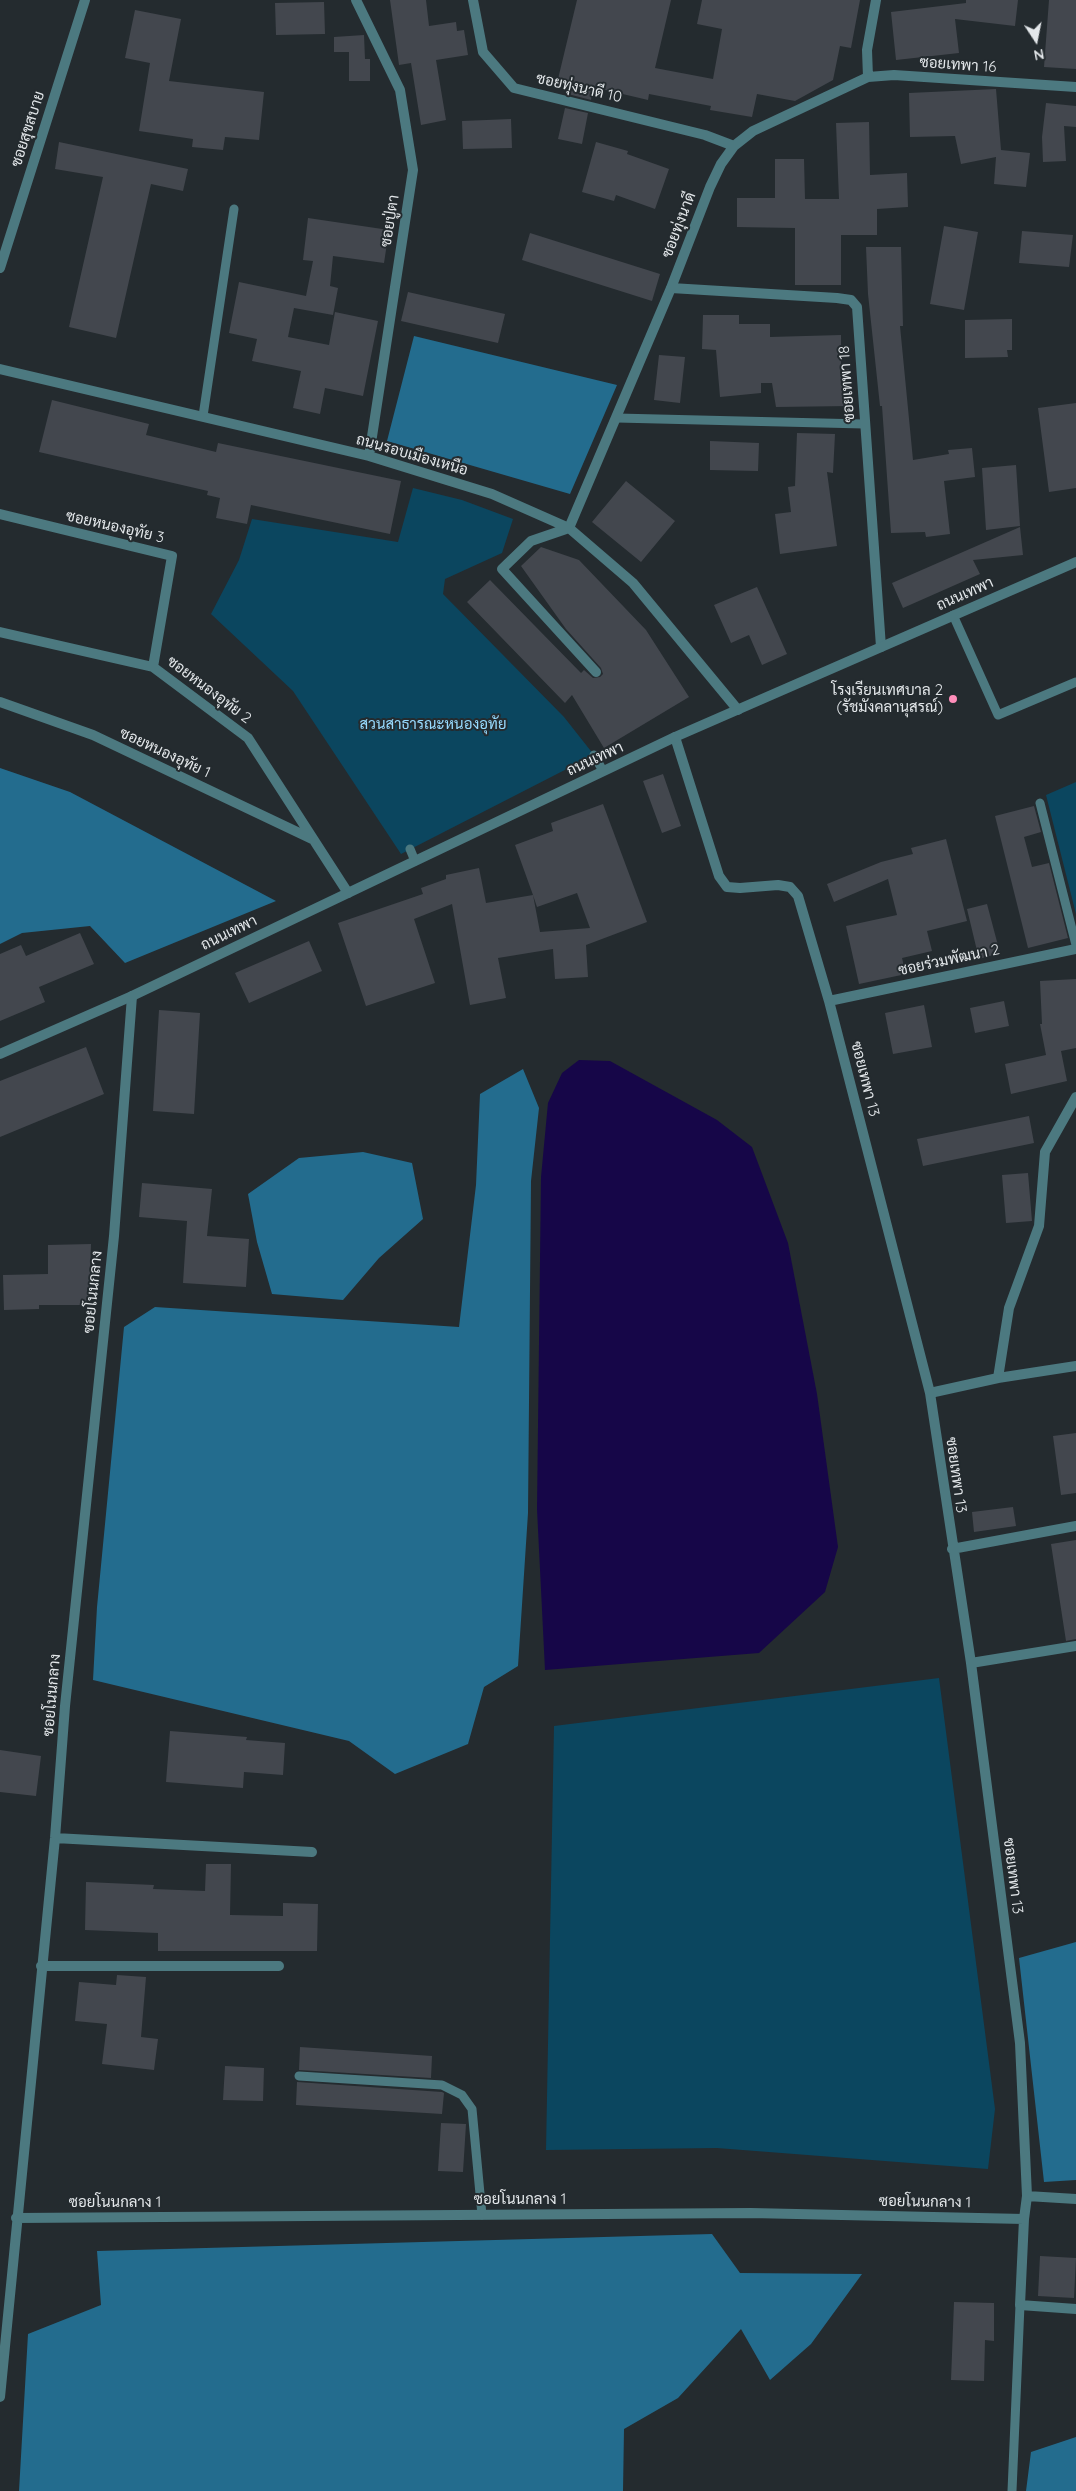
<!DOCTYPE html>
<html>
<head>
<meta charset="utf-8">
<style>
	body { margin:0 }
	#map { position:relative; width:1076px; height:2491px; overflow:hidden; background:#242b2f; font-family:Quicksand,sans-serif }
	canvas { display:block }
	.north { position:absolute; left:1011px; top:15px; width:50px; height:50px; -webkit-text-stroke:4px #242b2f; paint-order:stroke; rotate:169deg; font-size:14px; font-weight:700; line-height:20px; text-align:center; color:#e3e7ea }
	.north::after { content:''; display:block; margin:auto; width:18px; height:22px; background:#e3e7ea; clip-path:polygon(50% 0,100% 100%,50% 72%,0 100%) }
</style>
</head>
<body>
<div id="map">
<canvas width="1076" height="2491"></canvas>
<div class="north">N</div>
</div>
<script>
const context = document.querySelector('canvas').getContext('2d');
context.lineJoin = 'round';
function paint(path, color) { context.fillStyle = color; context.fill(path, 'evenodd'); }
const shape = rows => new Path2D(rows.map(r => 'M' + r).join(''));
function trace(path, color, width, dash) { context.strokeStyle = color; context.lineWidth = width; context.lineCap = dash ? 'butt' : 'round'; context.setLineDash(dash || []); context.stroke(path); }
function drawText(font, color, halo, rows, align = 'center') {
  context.font = font + ' Quicksand,Sarabun,sans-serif'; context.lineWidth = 4; context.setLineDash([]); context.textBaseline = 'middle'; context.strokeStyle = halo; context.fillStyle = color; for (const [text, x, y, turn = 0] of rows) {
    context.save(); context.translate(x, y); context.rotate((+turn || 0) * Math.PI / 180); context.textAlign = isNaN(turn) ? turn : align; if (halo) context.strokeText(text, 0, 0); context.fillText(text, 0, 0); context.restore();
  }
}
paint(shape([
	[413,488,462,500,513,519,502,553,445,579,443,594,564,717,594,755,401,854,293,691,211,614,239,560,252,519,398,542],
	[1076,782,1076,914,1046,795],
	[939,1678,995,2109,988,2169,717,2148,546,2150,554,1726]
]), '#0b465f');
paint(shape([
	[414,336,617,385,570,494,387,441],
	[0,768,70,792,276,901,125,963,90,926,22,933,0,944],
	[523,1069,539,1108,531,1181,528,1513,518,1666,484,1687,468,1744,395,1774,349,1741,93,1680,97,1607,124,1327,155,1307,459,1327,476,1185,480,1094],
	[363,1152,412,1163,423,1219,379,1258,343,1300,272,1294,257,1242,248,1194,299,1158],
	[1076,1942,1076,2180,1044,2182,1019,1958],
	[712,2234,740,2273,862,2274,811,2344,770,2380,741,2329,678,2398,624,2429,623,2491,19,2491,28,2334,101,2305,97,2251],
	[1076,2437,1076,2491,1026,2491,1031,2452]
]), '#236c8e');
paint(shape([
	[579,1060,610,1061,717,1120,752,1147,788,1243,817,1394,838,1547,825,1592,759,1653,545,1670,537,1509,541,1177,548,1103,562,1073]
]), '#160648');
paint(shape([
	[390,0,426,0,429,26,456,22,457,31,464,30,468,55,436,60,446,120,421,125,411,63,399,65],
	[577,0,671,0,655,68,713,79,722,29,697,24,702,0,860,0,851,48,840,46,833,80,795,101,757,94,752,117,710,110,711,106,649,94,648,100,593,87,591,100,568,94,570,82,558,79],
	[966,0,1018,0,1015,26,955,19,959,53,896,60,891,12,966,3],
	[1049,0,1076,0,1076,69,1044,67],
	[324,2,325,34,276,35,275,3],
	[135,10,181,19,169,81,264,92,259,140,225,137,223,150,192,147,193,139,139,131,150,63,125,58],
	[364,35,365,59,370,59,370,81,349,81,349,52,334,52,334,37],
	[996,89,1001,150,1030,153,1026,187,994,184,996,157,961,164,955,136,910,137,909,93],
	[1046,103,1076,106,1076,127,1064,126,1066,161,1043,162,1042,137],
	[565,108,588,113,582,144,558,139],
	[511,119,512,148,463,149,462,121],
	[869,122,870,175,907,173,908,207,877,209,877,235,841,235,841,285,795,285,795,228,737,227,737,198,775,198,775,159,804,159,805,199,839,199,836,123],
	[59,142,188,169,183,191,151,184,116,338,69,327,103,177,55,169],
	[596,142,628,151,627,154,669,169,655,209,616,195,614,201,582,192],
	[308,218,389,230,384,263,333,256,330,286,338,288,333,315,294,308,288,337,329,345,335,312,378,321,363,396,325,388,320,414,293,408,301,371,252,361,257,339,229,333,239,282,306,296,313,261,303,260],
	[944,226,978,232,964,310,930,304],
	[1022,231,1073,235,1069,267,1019,263],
	[530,233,660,274,652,301,522,260],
	[866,247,901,247,903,326,900,326,913,460,949,454,948,450,972,448,975,477,944,481,950,534,926,537,925,532,891,533,882,406,880,406,868,294],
	[408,292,505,314,498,343,401,321],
	[703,315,739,315,739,324,770,324,770,337,841,335,841,369,849,369,850,406,776,407,772,383,761,383,761,393,720,397,716,350,702,349],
	[1012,319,1012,350,1007,350,1008,357,965,358,965,320],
	[659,355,685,357,680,403,654,400],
	[52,400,149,424,146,435,216,452,218,443,401,481,390,534,251,505,247,524,216,518,220,498,207,495,208,491,39,452],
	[1076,403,1076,488,1049,492,1038,408],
	[797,433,835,434,833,473,827,472,837,546,780,554,775,514,791,512,788,487,795,486],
	[710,441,759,443,758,471,710,470],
	[1016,465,1020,526,986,530,982,468],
	[626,481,675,521,641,562,592,522],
	[1020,527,1023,555,973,560,980,574,903,608,892,583],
	[541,547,579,560,646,630,689,697,604,748,572,695,565,703,467,602,490,580,581,673,584,670,593,678,600,677,603,674,601,668,566,629,521,566],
	[757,587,787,654,762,665,749,635,731,643,714,605],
	[663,774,681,826,662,833,643,781],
	[603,804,647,922,586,945,588,977,555,979,553,949,498,958,506,998,470,1005,452,904,414,919,435,983,366,1006,338,923,423,894,421,888,446,879,446,875,479,868,486,903,533,895,515,845,553,831,551,823],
	[577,893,590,928,540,932,533,895,537,907],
	[1034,806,1041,832,1024,837,1032,867,1049,863,1068,938,1028,948,995,816],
	[946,839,967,921,927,931,932,951,902,958,906,974,859,984,846,926,897,915,888,879,834,902,827,884,881,862,913,854,911,848],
	[987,904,1000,953,979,959,967,909],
	[80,933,94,964,39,987,45,1002,0,1021,0,954,21,945,26,956],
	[309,941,322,971,249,1003,235,973],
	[1076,979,1076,1048,1061,1051,1067,1081,1011,1094,1005,1064,1046,1055,1040,1024,1042,1024,1040,981],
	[1004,1001,1009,1026,975,1033,970,1008],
	[924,1005,932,1047,893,1054,885,1013],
	[159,1010,200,1013,194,1114,153,1111],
	[86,1047,104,1094,0,1137,0,1081],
	[1029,1116,1034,1143,923,1166,917,1139],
	[1028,1173,1032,1221,1006,1223,1002,1175],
	[142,1183,212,1189,207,1236,249,1239,246,1287,183,1283,187,1221,139,1217],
	[91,1244,89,1305,39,1305,39,1309,4,1310,3,1275,48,1274,48,1245],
	[1076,1433,1076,1493,1061,1495,1053,1436],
	[1013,1507,1016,1526,974,1532,972,1512],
	[1076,1540,1076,1639,1066,1641,1051,1544],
	[170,1731,247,1737,246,1740,285,1743,283,1775,244,1772,243,1788,166,1782],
	[0,1750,41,1756,36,1796,0,1792],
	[206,1864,231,1864,230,1915,283,1916,283,1903,318,1904,317,1951,158,1951,158,1933,85,1930,86,1882,154,1885,153,1889,205,1891],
	[117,1975,146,1977,141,2037,158,2039,154,2070,102,2064,107,2024,75,2021,79,1982,116,1985],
	[300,2047,432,2056,431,2078,299,2070],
	[225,2066,264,2068,263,2101,223,2100],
	[297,2082,442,2092,444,2093,442,2114,296,2105],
	[441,2123,466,2124,463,2172,438,2171],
	[1040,2256,1076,2258,1074,2298,1038,2296],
	[954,2302,994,2303,994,2341,985,2340,984,2381,951,2380]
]), '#43474e');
trace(shape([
	[203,416,234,209],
	[617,418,864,424],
	[953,615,998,715,1076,682],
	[594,755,603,771],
	[1040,803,1076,945],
	[410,849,415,861],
	[299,2076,442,2085,462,2095,472,2109,482,2215],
	[1012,2491,1020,2305]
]), '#4c7980', 9);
trace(shape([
	[356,0,400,90,413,170,369,456],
	[473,0,483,52,514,88,705,135,734,146],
	[868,77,894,75,1076,87],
	[0,268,85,0],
	[671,288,837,298,851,300,857,307,881,647],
	[0,369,369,456,492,494,569,528,633,583,738,710],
	[0,514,172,556,153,667],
	[0,632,153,667,248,738,348,893],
	[596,672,502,569,531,541,569,528,671,288,710,187,721,164,734,146,753,131,868,77,867,50,876,0],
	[0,702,93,735,312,839],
	[675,737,719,876,727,887,740,888,778,885,790,887,798,896,829,1001,930,1393,971,1663,1020,2043,1027,2196,1024,2219,1020,2305,1076,2309],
	[829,1001,1076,949],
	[998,1378,1009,1308,1039,1226,1045,1152,1076,1097],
	[930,1393,998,1378,1076,1366],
	[952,1549,1076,1526],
	[971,1663,1076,1646],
	[55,1838,312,1852],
	[41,1966,279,1966],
	[1027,2196,1076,2199],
	[16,2218,751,2213,1024,2219],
	[0,2397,55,1838,65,1706,114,1236,132,996]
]), '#4c7980', 10);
trace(shape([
	[0,1054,132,996,675,737,1076,562]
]), '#4c7980', 10);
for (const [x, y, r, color] of [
	[953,699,5,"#ff8eba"]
]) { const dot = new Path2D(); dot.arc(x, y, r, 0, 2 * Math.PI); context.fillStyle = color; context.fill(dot); trace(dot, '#242b2f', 2); }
drawText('15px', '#e3e7ea', '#242b2f', [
	["ซอยเทพา 16",958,65,4],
	["ซอยทุ่งนาดี 10",579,88,13],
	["ซอยสุขสบาย",28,129,-72],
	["ซอยปู่ตา",390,221,-81],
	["ซอยทุ่งนาดี",679,225,-69],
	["ซอยเทพา 18",847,384,-94],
	["ถนนรอบเมืองเหนือ",412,455,16],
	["ซอยหนองอุทัย 3",115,527,13],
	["ถนนเทพา",965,594,-24],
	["ซอยหนองอุทัย 2",209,690,37],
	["ซอยหนองอุทัย 1",165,753,25],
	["ถนนเทพา",595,759,-25],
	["ถนนเทพา",229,933,-26],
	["ซอยร่วมพัฒนา 2",949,960,-12],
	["ซอยเทพา 13",865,1079,76],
	["ซอยโนนกลาง",93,1292,-84],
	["ซอยเทพา 13",956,1475,82],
	["ซอยโนนกลาง",52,1695,-85],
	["ซอยเทพา 13",1013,1876,83],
	["ซอยโนนกลาง 1",520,2199],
	["ซอยโนนกลาง 1",115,2202],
	["ซอยโนนกลาง 1",925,2202,1]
]);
drawText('15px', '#e3e7ea', '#242b2f', [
	["โรงเรียนเทศบาล 2",943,690],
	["(รัชมังคลานุสรณ์)",943,707]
], 'right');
drawText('15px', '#97dafe', '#242b2f', [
	["สวนสาธารณะหนองอุทัย",433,724]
]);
</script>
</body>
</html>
